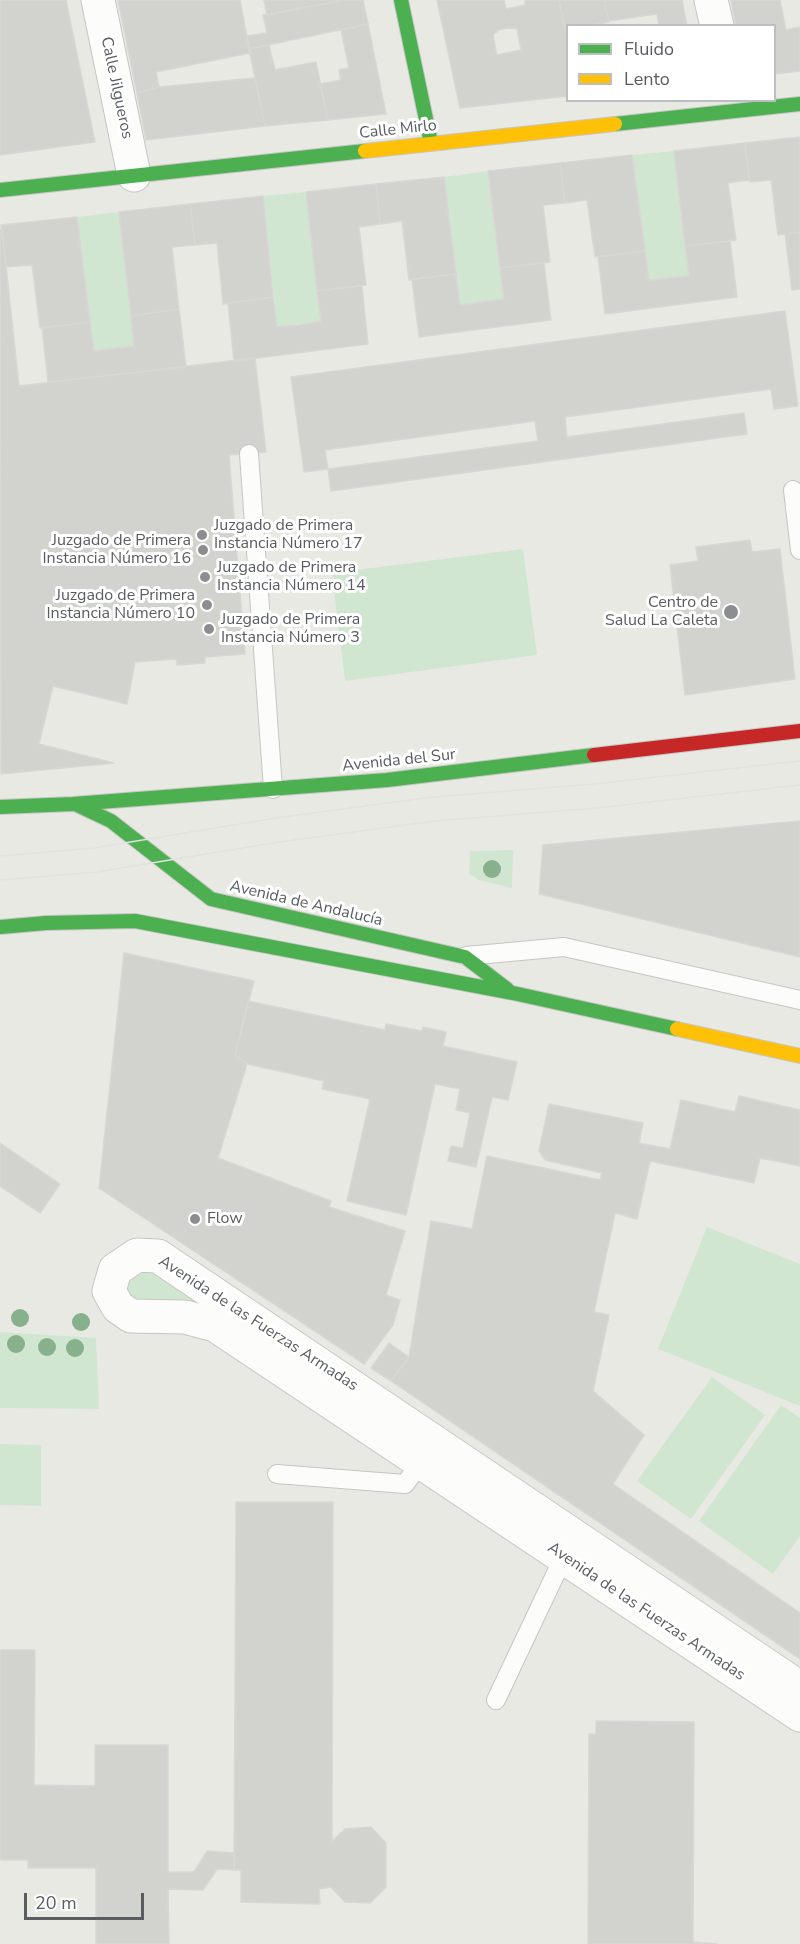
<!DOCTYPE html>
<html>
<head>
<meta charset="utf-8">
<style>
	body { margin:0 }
	#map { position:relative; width:800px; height:1944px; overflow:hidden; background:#e9e9e4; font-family:"Nunito Sans",sans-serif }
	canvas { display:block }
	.legend { position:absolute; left:566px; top:24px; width:210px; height:78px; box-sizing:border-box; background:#fff; border:2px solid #bdbec0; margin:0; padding:8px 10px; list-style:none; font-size:18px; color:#595c61 }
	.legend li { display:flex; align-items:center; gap:12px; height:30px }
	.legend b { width:30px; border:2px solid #bdbec0 }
	.scale { position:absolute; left:24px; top:1893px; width:120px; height:27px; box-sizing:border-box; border:3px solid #595c61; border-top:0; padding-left:8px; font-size:18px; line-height:21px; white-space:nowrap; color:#595c61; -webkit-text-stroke:4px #fff; paint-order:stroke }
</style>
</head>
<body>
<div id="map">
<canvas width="800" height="1944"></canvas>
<ul class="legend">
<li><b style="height:8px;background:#4caf50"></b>Fluido</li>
<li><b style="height:8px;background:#ffc107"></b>Lento</li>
</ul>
<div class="scale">20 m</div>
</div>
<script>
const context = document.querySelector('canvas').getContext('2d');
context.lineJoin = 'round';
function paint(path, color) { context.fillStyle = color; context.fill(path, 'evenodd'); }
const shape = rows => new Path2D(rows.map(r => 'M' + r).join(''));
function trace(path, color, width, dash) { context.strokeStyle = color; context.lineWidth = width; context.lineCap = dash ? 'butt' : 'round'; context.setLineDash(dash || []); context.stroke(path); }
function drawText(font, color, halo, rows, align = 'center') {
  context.font = font + ' "Nunito Sans",sans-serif'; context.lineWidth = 6; context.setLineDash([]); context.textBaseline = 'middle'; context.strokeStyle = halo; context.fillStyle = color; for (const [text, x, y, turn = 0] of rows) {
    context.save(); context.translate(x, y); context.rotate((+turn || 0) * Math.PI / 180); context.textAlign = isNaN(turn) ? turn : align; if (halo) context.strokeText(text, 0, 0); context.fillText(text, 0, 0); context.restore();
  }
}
paint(shape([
	[674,151,689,276,649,280,632,155],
	[488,171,504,299,460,305,444,177],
	[306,192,321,321,277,327,263,196],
	[119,212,134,346,94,351,77,217],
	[523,549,537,655,345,681,332,573],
	[513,850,512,888,479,880,469,874,470,851],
	[707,1227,800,1264,800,1406,658,1349],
	[143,1269,161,1272,197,1296,192,1302,125,1301,122,1282],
	[0,1332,96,1338,99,1409,0,1408],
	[712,1377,765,1415,691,1519,637,1481],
	[781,1405,800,1418,800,1536,773,1574,699,1521],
	[0,1444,41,1445,41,1506,0,1505]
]), '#d1e6d1');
const building = shape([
	[0,0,66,0,95,142,0,155,0,0],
	[118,0,240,0,250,53,156,72,159,87,137,93,118,0],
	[264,0,345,0,267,15,264,0],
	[363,0,368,24,249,49,247,36,267,33,263,15,345,0,363,0],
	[437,0,504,0,506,9,525,5,525,0,559,0,568,41,568,96,460,108,437,0],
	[508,28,517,29,521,50,497,55,493,35,499,30,508,28],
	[559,0,604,0,609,22,587,26,568,26,568,29,565,29,559,0],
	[604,0,682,0,687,26,659,26,657,14,609,21,604,0],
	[731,0,780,0,786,30,800,27,800,71,774,74,774,26,736,26,731,0],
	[368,24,386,114,328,120,320,84,341,80,339,70,349,68,341,30,368,24],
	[269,45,275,70,316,62,328,120,265,126,249,49,269,45],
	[255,78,265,126,146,140,137,93,159,87,255,78],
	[800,137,800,232,778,235,771,180,750,182,745,143,800,137],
	[745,143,749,180,728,183,736,240,685,246,674,151,745,143],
	[632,155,645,251,595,257,587,200,565,203,560,163,632,155],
	[560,163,565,203,543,205,550,262,500,268,488,171,560,163],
	[444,177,456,274,409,280,402,221,380,224,376,184,444,177],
	[376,184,380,224,359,227,366,285,317,291,306,192,376,184],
	[263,196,273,297,223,304,217,243,195,245,190,204,263,196],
	[190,204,195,245,172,247,179,309,131,316,119,212,190,204],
	[77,217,90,322,40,328,32,265,6,267,1,225,77,217],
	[2,229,19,386,255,358,266,452,229,455,245,654,205,657,205,663,177,665,176,659,135,662,127,704,53,686,39,744,114,763,1,774,0,230,2,229],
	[800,232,800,289,792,290,785,234,800,232],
	[730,241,737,297,605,314,598,257,645,251,649,280,689,276,685,246,730,241],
	[544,263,551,320,419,337,412,279,456,274,460,305,504,299,500,268,544,263],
	[362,286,368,344,234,361,228,303,273,297,277,327,299,325,321,321,317,291,362,286],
	[179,309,186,367,48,382,42,328,90,322,94,351,134,346,131,316,179,309],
	[785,311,798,406,774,409,771,389,565,417,567,437,744,413,747,434,331,491,328,469,304,472,291,377,785,311],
	[535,421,538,441,328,469,325,450,535,421],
	[750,540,752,552,780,549,795,679,685,695,670,565,698,561,696,547,750,540],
	[800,821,800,957,539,894,543,845,800,821],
	[124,953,254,981,235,1055,247,1064,218,1158,331,1201,329,1207,405,1231,386,1295,400,1300,393,1325,364,1364,99,1188,124,953],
	[248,1001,385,1030,386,1024,422,1031,423,1027,446,1032,443,1046,517,1062,508,1100,492,1097,476,1167,448,1161,451,1146,463,1148,470,1113,456,1110,460,1089,435,1084,406,1215,347,1201,370,1099,322,1089,324,1081,247,1064,235,1055,248,1001],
	[739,1096,800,1110,800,1166,760,1158,754,1183,650,1161,637,1219,615,1213,594,1312,609,1315,593,1391,644,1435,613,1484,800,1613,800,1659,391,1381,409,1357,431,1221,472,1229,487,1156,600,1180,602,1173,545,1160,539,1151,549,1104,643,1123,639,1143,670,1149,681,1100,735,1112,739,1096],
	[0,1143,60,1184,40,1213,0,1186,0,1143],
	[389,1343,409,1357,391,1381,371,1368,389,1343],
	[236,1502,333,1502,332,1841,345,1829,371,1827,386,1843,386,1887,370,1903,345,1902,331,1887,319,1889,320,1904,241,1902,241,1870,234,1870,236,1502],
	[0,1650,35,1650,34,1785,95,1786,95,1745,168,1745,168,1872,194,1872,207,1851,235,1853,234,1870,217,1869,203,1890,168,1889,169,1944,96,1944,96,1868,28,1868,28,1860,0,1860,0,1650],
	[596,1721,694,1722,693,1942,717,1944,588,1944,589,1734,596,1734,596,1721]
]);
paint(building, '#d2d2cf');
trace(building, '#d8d7d3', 1.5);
const lane = shape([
	[249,454,273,789],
	[793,490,800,550],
	[466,956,564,947,800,1000],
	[277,1474,405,1484,421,1462],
	[496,1700,557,1571,566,1559]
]);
const street = shape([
	[98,0,134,175],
	[711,0,717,26],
	[800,1688,158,1256,137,1255,115,1270,109,1291,118,1307,131,1316,185,1317,215,1325,800,1715]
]);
const fast = shape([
	[401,0,431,143],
	[615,124,800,104],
	[0,190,365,151],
	[75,804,111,821,211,899,465,957,507,989],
	[0,807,73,804,387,780,594,755],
	[0,927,46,923,135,921,513,993,677,1029]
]);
const slow = shape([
	[365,151,615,124],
	[677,1029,800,1056]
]);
const jam = shape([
	[594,755,800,731]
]);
trace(lane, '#c5c6c4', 20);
trace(street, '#c5c6c4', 35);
trace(fast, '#c6c6c5', 16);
trace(slow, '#c6c6c5', 16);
trace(jam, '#c6c6c5', 16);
trace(lane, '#fcfcfb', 18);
trace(street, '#fcfcfb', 33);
trace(fast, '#4caf50', 14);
trace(slow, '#ffc107', 14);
trace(jam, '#c62828', 14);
trace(shape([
	[0,856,94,848,276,818,433,797,594,784,800,761],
	[0,880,97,872,279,842,435,821,597,808,800,785]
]), '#e1e2e1', 1.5);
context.fillStyle = '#87b08c';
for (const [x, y] of [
	[492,869],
	[20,1318],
	[81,1322],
	[16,1344],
	[47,1347],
	[75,1348]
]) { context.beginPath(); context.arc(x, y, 9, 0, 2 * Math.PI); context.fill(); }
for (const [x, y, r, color] of [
	[202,535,6,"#8b8d8f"],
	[203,550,6,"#8b8d8f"],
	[205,577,6,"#8b8d8f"],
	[207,605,6,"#8b8d8f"],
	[731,612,8,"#8b8d8f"],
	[209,629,6,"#8b8d8f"],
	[195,1219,6,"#8b8d8f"]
]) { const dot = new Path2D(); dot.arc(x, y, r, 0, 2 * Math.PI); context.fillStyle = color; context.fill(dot); trace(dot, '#fff', 2); }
drawText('16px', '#595c61', '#fff', [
	["Calle Jilgueros",116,88,78],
	["Calle Mirlo",398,130,-6],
	["Avenida del Sur",399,761,-6],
	["Avenida de Andalucía",306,904,13],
	["Avenida de las Fuerzas Armadas",258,1324,33],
	["Avenida de las Fuerzas Armadas",646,1612,34]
]);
drawText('16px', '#595c61', '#fff', [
	["Juzgado de Primera",214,526],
	["Instancia Número 17",214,544],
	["Juzgado de Primera",191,541,"right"],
	["Instancia Número 16",191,559,"right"],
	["Juzgado de Primera",217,568],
	["Instancia Número 14",217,586],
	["Juzgado de Primera",195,596,"right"],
	["Instancia Número 10",195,614,"right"],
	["Centro de",718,603,"right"],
	["Salud La Caleta",718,621,"right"],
	["Juzgado de Primera",221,620],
	["Instancia Número 3",221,638],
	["Flow",207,1219]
], 'left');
</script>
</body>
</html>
